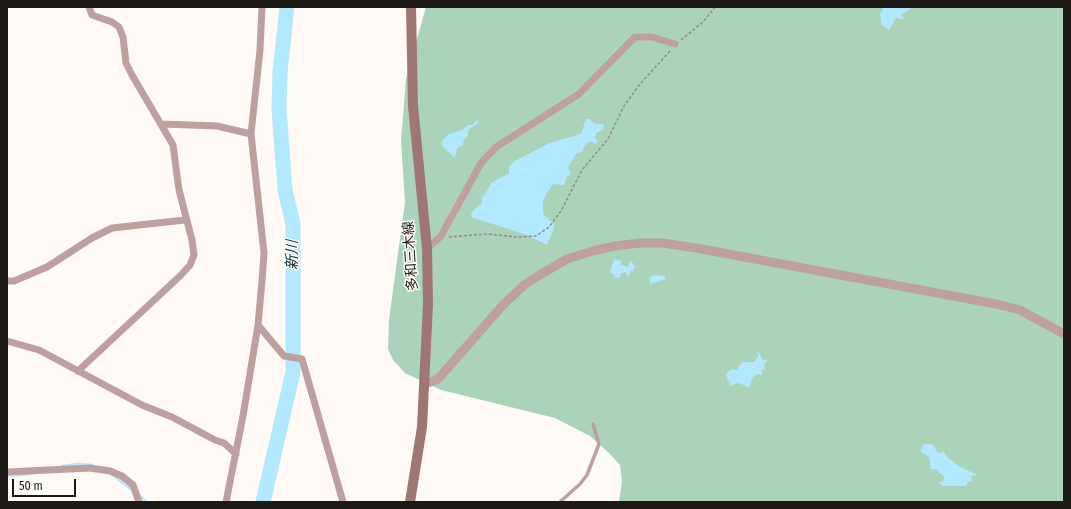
<!DOCTYPE html>
<html>
<head>
<meta charset="utf-8">
<style>
	body { margin:0 }
	#map { position:relative; width:1071px; height:509px; overflow:hidden; background:#fffaf5; font-family:"Fira Sans Condensed",sans-serif }
	canvas { display:block }
	.frame { position:absolute; inset:0; border:8px solid #1e1a15; pointer-events:none }
	.scale { position:absolute; left:12px; top:479px; width:64px; height:18px; box-sizing:border-box; border:2px solid #1e1a15; border-top:0; padding-left:5px; font-size:12px; line-height:14px; white-space:nowrap; color:#1e1a15; -webkit-text-stroke:3px #fffaf5; paint-order:stroke }
</style>
</head>
<body>
<div id="map">
<canvas width="1071" height="509"></canvas>
<div class="frame"></div>
<div class="scale">50 m</div>
</div>
<script>
const context = document.querySelector('canvas').getContext('2d');
context.lineJoin = 'round';
function paint(path, color) { context.fillStyle = color; context.fill(path, 'evenodd'); }
const shape = rows => new Path2D(rows.map(r => 'M' + r).join(''));
function trace(path, color, width, dash) { context.strokeStyle = color; context.lineWidth = width; context.lineCap = dash ? 'butt' : 'round'; context.setLineDash(dash || []); context.stroke(path); }
function drawText(font, color, halo, rows, align = 'center') {
  context.font = font + ' "Fira Sans Condensed","Noto Sans JP",sans-serif'; context.lineWidth = 3; context.setLineDash([]); context.textBaseline = 'middle'; context.strokeStyle = halo; context.fillStyle = color; for (const [text, x, y, turn = 0] of rows) {
    context.save(); context.translate(x, y); context.rotate((+turn || 0) * Math.PI / 180); context.textAlign = isNaN(turn) ? turn : align; if (halo) context.strokeText(text, 0, 0); context.fillText(text, 0, 0); context.restore();
  }
}
paint(shape([
	[426,7,1064,7,1064,502,619,502,622,482,620,465,609,453,590,436,555,418,441,390,405,373,393,360,388,349,389,320,405,202,401,141,406,78]
]), '#aad3b9');
paint(shape([
	[884,7,918,7,912,8,901,15,905,19,896,18,889,30,881,24,880,14],
	[586,119,589,119,595,124,603,124,604,129,596,133,595,138,598,141,596,144,590,141,584,146,583,151,576,154,568,167,571,175,567,176,564,185,553,184,547,193,543,201,543,214,555,225,547,245,524,234,471,217,472,211,482,203,482,196,484,196,491,183,509,173,509,166,515,161,550,143,581,134],
	[477,120,479,123,468,130,468,136,464,139,463,145,457,148,455,158,443,147,441,142,449,134,462,130,468,125,472,125],
	[614,259,622,261,620,264,627,267,629,266,629,261,632,262,636,268,633,269,633,272,630,271,630,275,627,276,626,272,621,273,620,277,615,278,614,275,610,272],
	[654,275,664,276,666,279,650,284,650,277],
	[757,351,760,354,762,359,768,361,764,364,765,369,762,370,762,375,757,374,753,377,749,388,744,385,737,383,730,386,726,375,728,372,731,369,737,370,742,362,754,362,758,356],
	[924,444,932,444,938,453,944,452,947,457,957,465,977,475,971,476,972,481,968,482,966,486,943,486,939,483,943,481,944,477,936,469,931,469,929,457,920,451]
]), '#b3e9fe');
trace(shape([
	[62,466,78,464,93,465],
	[113,475,133,491],
	[7,476,30,474],
	[139,495,147,502]
]), '#b3e9fe', 2.5);
trace(shape([
	[263,502,293,372,293,224,285,190,279,109,280,72,287,7]
]), '#b3e9fe', 15);
trace(shape([
	[681,40,703,22,715,7],
	[449,237,488,234,517,237,536,236,549,227,561,211,582,170,608,139,624,106,640,84,670,51]
]), '#918c87', 1.5, [3, 2]);
trace(shape([
	[560,502,580,484,587,475,599,444,593,424]
]), '#bea19f', 3.5);
trace(shape([
	[162,124,217,126,251,134],
	[427,249,441,236,481,163,496,147,579,94,635,37,652,37,675,44],
	[7,281,14,281,47,267,92,238,112,228,185,220],
	[258,325,284,356,302,359,343,502],
	[7,341,39,350,142,405,172,417,215,440,224,443,236,454],
	[78,371,181,275,190,265,194,255,192,240,179,190,173,145,132,75,126,63,123,37,119,27,112,22,92,15,89,7],
	[7,472,90,468,110,471,122,476,133,485,139,502],
	[226,502,243,416,258,325,262,281,264,253,251,134,260,50,262,7]
]), '#bea19f', 7);
trace(shape([
	[425,384,438,379,502,306,524,285,543,273,567,259,593,251,615,246,640,243,663,243,696,248,996,304,1020,310,1064,334]
]), '#bea19f', 9);
trace(shape([
	[410,502,422,427,428,304,427,249,413,106,411,7]
]), '#9f7673', 10);
drawText('14px', '#1e1a15', '#fffaf5', [
	["多和三木線",411,256,-94]
]);
drawText('italic 15px', '#0e2f3a', '#fffaf5', [
	["新川",293,255,-90]
]);
</script>
</body>
</html>
